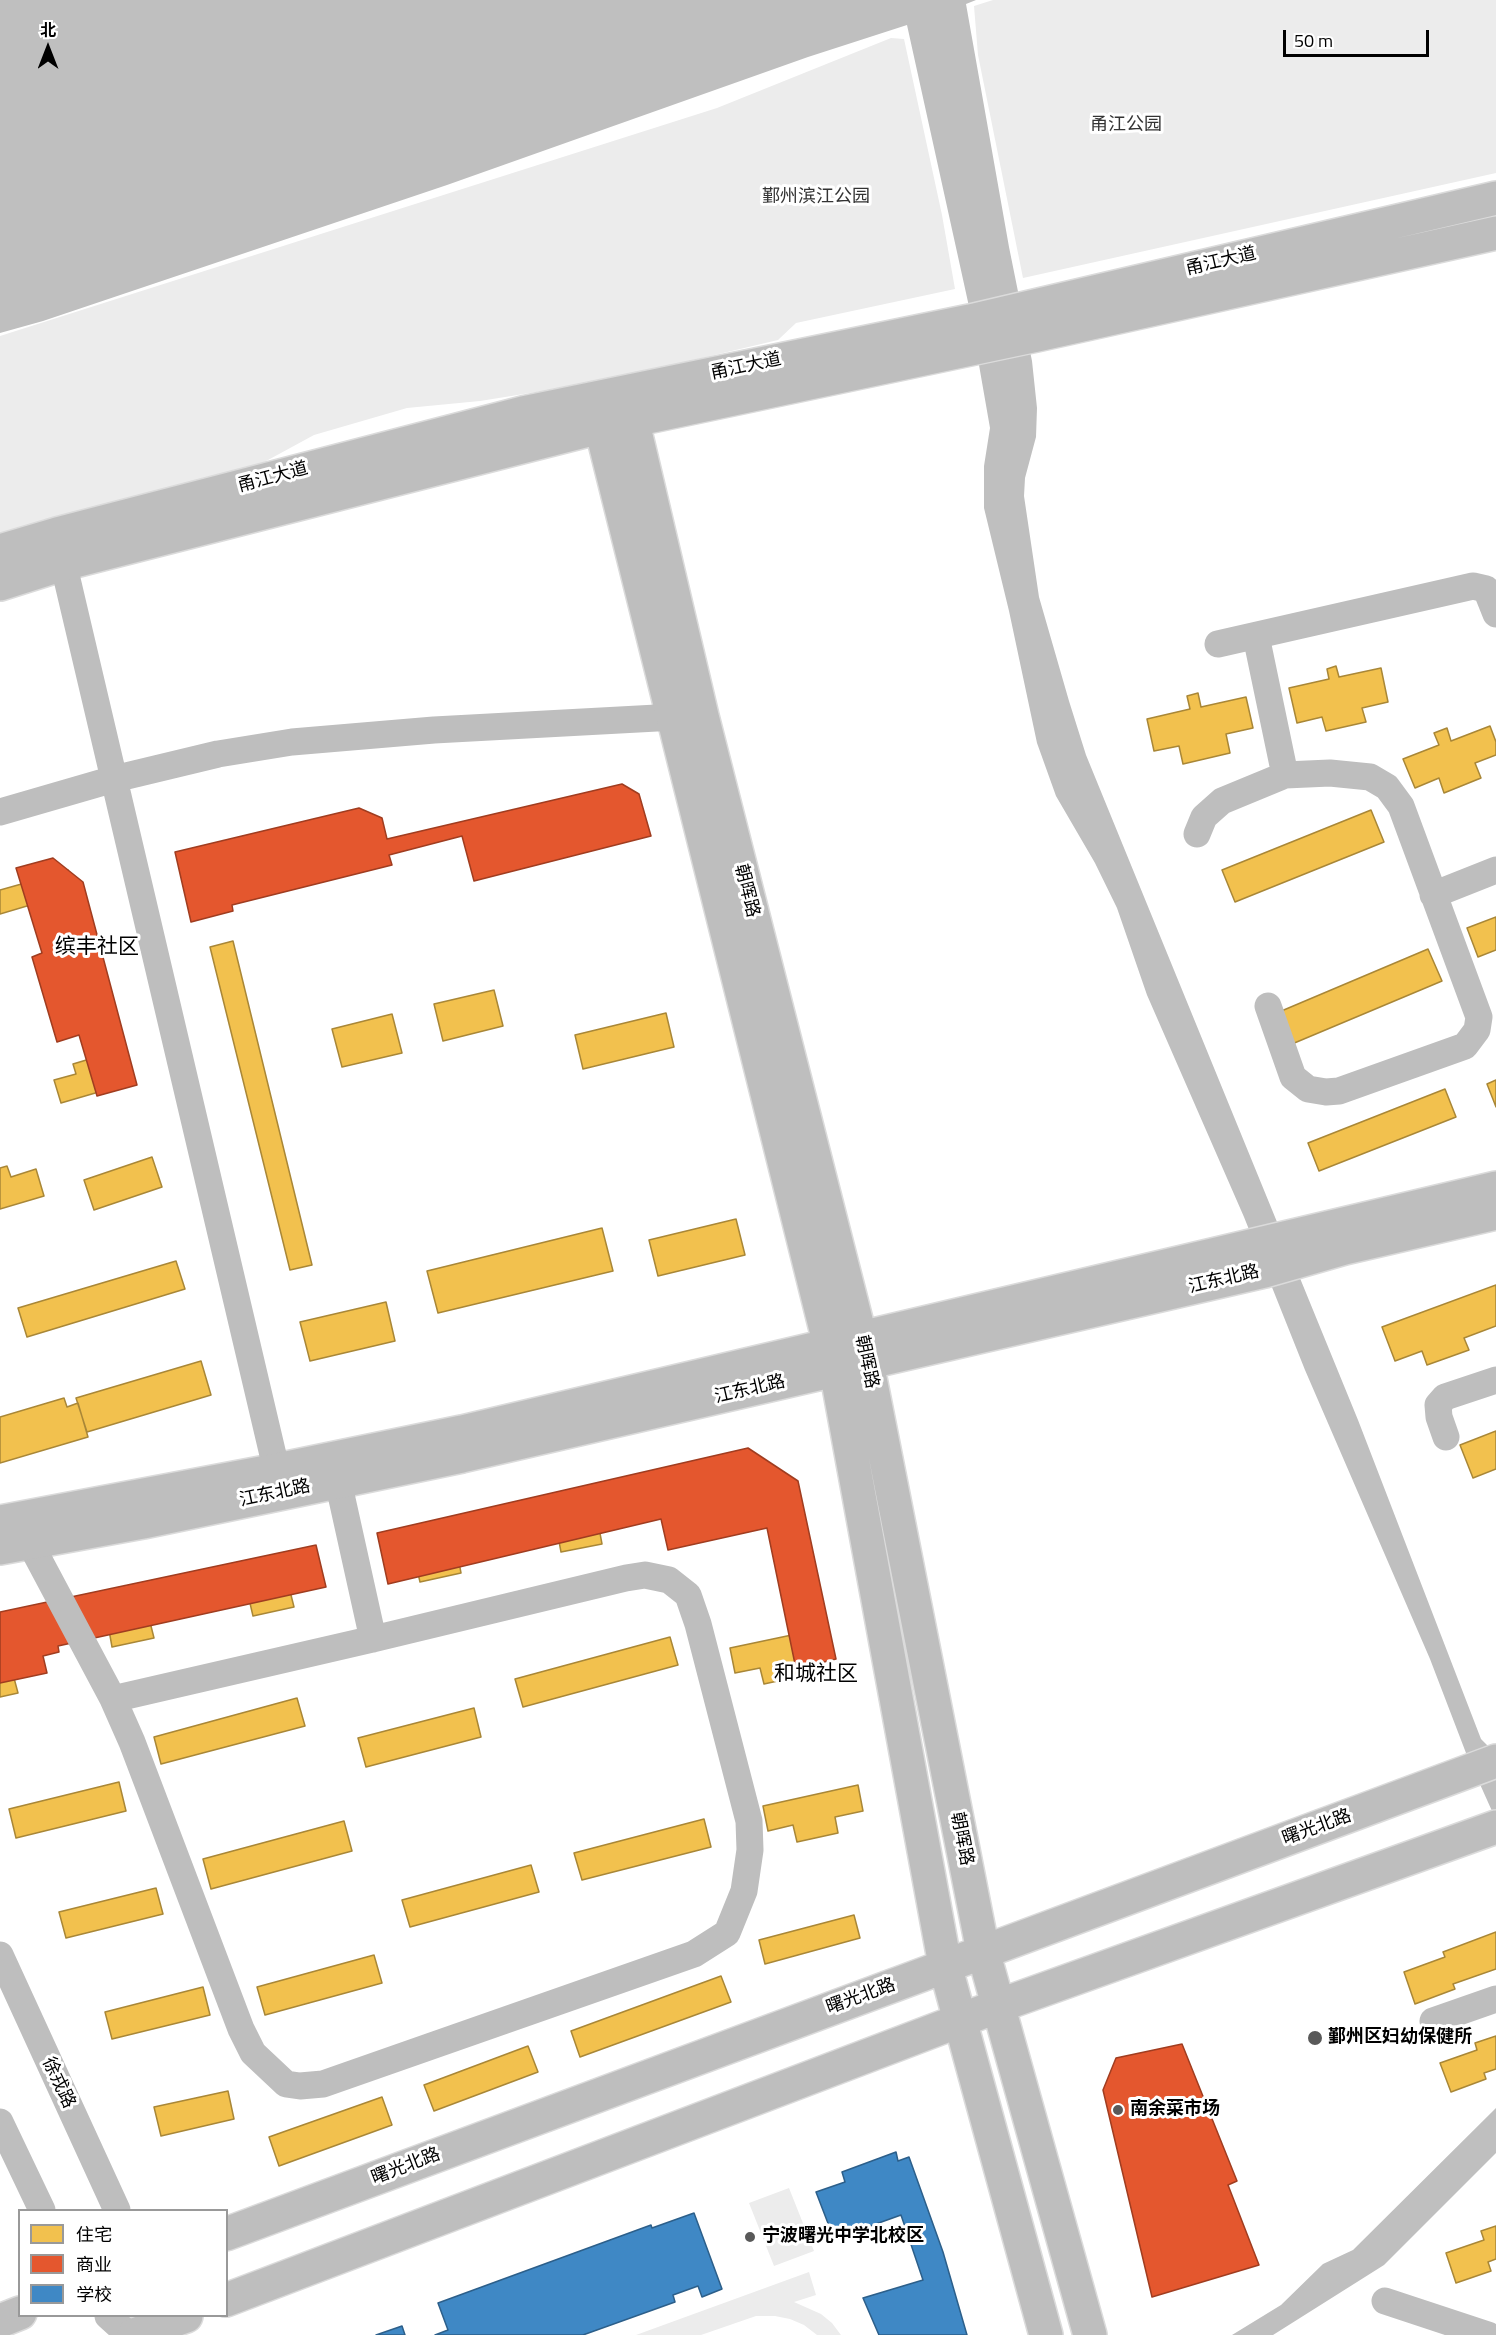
<!DOCTYPE html>
<html>
<head>
<meta charset="utf-8">
<style>
	body { margin:0 }
	#map { position:relative; width:1496px; height:2335px; overflow:hidden; background:#fff; font-family:"Titillium Web","Noto Sans SC",sans-serif }
	canvas { display:block }
	.legend { position:absolute; left:18px; top:2209px; width:210px; height:108px; box-sizing:border-box; background:#fff; border:2px solid #999; margin:0; padding:8px 10px; list-style:none; font-size:18px; color:#000 }
	.legend li { display:flex; align-items:center; gap:12px; height:30px }
	.legend b { width:30px; border:2px solid #999 }
	.north { position:absolute; left:18px; top:18px; width:60px; height:60px; -webkit-text-stroke:4px #fff; paint-order:stroke; rotate:0deg; font-size:16px; font-weight:700; line-height:24px; text-align:center; color:#000 }
	.north::after { content:''; display:block; margin:auto; width:21px; height:27px; background:#000; clip-path:polygon(50% 0,100% 100%,50% 72%,0 100%) }
	.scale { position:absolute; left:1283px; top:30px; width:146px; height:27px; box-sizing:border-box; border:3px solid #000; border-top:0; padding-left:8px; font-size:18px; line-height:21px; white-space:nowrap; color:#000; -webkit-text-stroke:4px #fff; paint-order:stroke }
</style>
</head>
<body>
<div id="map">
<canvas width="1496" height="2335"></canvas>
<ul class="legend">
<li><b style="height:16px;background:#f2c14e"></b>住宅</li>
<li><b style="height:16px;background:#e4572e"></b>商业</li>
<li><b style="height:16px;background:#3f88c5"></b>学校</li>
</ul>
<div class="north">北</div>
<div class="scale">50 m</div>
</div>
<script>
const context = document.querySelector('canvas').getContext('2d');
context.lineJoin = 'round';
function paint(path, color) { context.fillStyle = color; context.fill(path, 'evenodd'); }
const shape = rows => new Path2D(rows.map(r => 'M' + r).join(''));
function trace(path, color, width, dash) { context.strokeStyle = color; context.lineWidth = width; context.lineCap = dash ? 'butt' : 'round'; context.setLineDash(dash || []); context.stroke(path); }
function drawText(font, color, halo, rows, align = 'center') {
  context.font = font + ' "Titillium Web","Noto Sans SC",sans-serif'; context.lineWidth = 6; context.setLineDash([]); context.textBaseline = 'middle'; context.strokeStyle = halo; context.fillStyle = color; for (const [text, x, y, turn = 0] of rows) {
    context.save(); context.translate(x, y); context.rotate((+turn || 0) * Math.PI / 180); context.textAlign = isNaN(turn) ? turn : align; if (halo) context.strokeText(text, 0, 0); context.fillText(text, 0, 0); context.restore();
  }
}
paint(shape([
	[993,0,1496,0,1496,173,1023,278,978,55,974,6],
	[891,38,904,39,942,215,955,289,796,323,778,340,605,381,480,401,407,408,314,435,257,466,0,542,0,336,717,108],
	[789,2188,814,2251,774,2266,749,2203],
	[809,2272,816,2295,794,2302,821,2314,832,2323,841,2335,817,2335,804,2325,790,2319,775,2316,756,2316,701,2335,636,2335]
]), '#ececec');
paint(shape([
	[0,0,976,0,966,4,1009,247,1032,361,1037,408,1036,437,1025,478,1024,496,1039,597,1069,701,1086,755,1358,1420,1481,1739,1491,1749,1496,1763,1496,1820,1466,1753,1430,1659,1305,1370,1244,1217,1147,995,1117,908,1095,863,1056,796,1037,743,1009,611,984,508,984,466,990,428,968,302,907,25,808,57,447,185,43,321,0,333],
	[1496,2108,1496,2153,1384,2265,1273,2335,1232,2335,1281,2305,1323,2264,1353,2250]
]), '#bfbfbf');
const homes = shape([
	[1336,666,1339,677,1381,668,1388,702,1362,708,1366,722,1326,731,1322,717,1297,723,1289,688,1329,679,1327,669,1336,666],
	[1198,693,1201,707,1246,697,1253,728,1226,734,1230,753,1183,764,1179,746,1154,751,1147,719,1190,709,1187,696,1198,693],
	[1490,726,1496,742,1496,755,1475,763,1481,778,1444,793,1439,778,1415,788,1403,759,1439,745,1434,733,1447,728,1451,741,1490,726],
	[635,793,645,833,476,875,466,835,635,793],
	[1371,810,1384,842,1235,902,1222,870,1371,810],
	[379,822,388,862,211,904,202,864,379,822],
	[51,865,54,874,68,870,74,892,0,914,0,890,25,883,22,874,51,865],
	[1496,917,1496,950,1478,957,1467,928,1496,917],
	[233,941,312,1265,290,1270,210,947,233,941],
	[1428,949,1442,981,1292,1044,1279,1012,1428,949],
	[494,990,503,1026,443,1041,434,1004,494,990],
	[666,1013,674,1047,583,1069,575,1035,666,1013],
	[392,1014,402,1053,342,1067,332,1029,392,1014],
	[103,1055,106,1065,127,1059,133,1082,61,1103,54,1080,76,1074,73,1064,103,1055],
	[1496,1080,1496,1107,1487,1084,1496,1080],
	[1445,1089,1456,1117,1319,1171,1308,1143,1445,1089],
	[152,1157,162,1187,94,1210,84,1180,152,1157],
	[7,1166,11,1177,36,1169,44,1196,0,1209,0,1168,7,1166],
	[736,1219,745,1255,658,1276,649,1240,736,1219],
	[602,1228,613,1271,438,1313,427,1271,602,1228],
	[176,1261,185,1289,27,1337,18,1308,176,1261],
	[1496,1285,1496,1326,1464,1338,1469,1350,1427,1365,1422,1351,1395,1361,1382,1327,1496,1285],
	[386,1302,395,1341,310,1361,300,1322,386,1302],
	[201,1361,211,1395,87,1432,76,1398,201,1361],
	[64,1398,67,1407,78,1403,88,1437,0,1463,0,1417,64,1398],
	[1496,1431,1496,1469,1473,1478,1460,1445,1496,1431],
	[767,1476,773,1501,744,1508,748,1523,707,1532,703,1515,678,1521,673,1496,767,1476],
	[622,1496,628,1522,599,1528,602,1544,561,1552,558,1536,533,1541,527,1516,622,1496],
	[481,1525,486,1551,458,1557,461,1573,420,1582,416,1565,391,1571,386,1546,481,1525],
	[314,1559,319,1585,290,1591,294,1607,253,1616,249,1599,224,1604,219,1580,314,1559],
	[173,1590,179,1616,150,1622,154,1638,112,1647,109,1630,83,1635,78,1610,173,1590],
	[825,1628,830,1654,802,1660,805,1675,764,1684,760,1668,735,1673,730,1648,825,1628],
	[670,1637,678,1665,523,1707,515,1679,670,1637],
	[38,1646,43,1672,14,1678,18,1693,0,1697,0,1654,38,1646],
	[297,1698,305,1726,161,1764,154,1737,297,1698],
	[474,1708,481,1737,366,1767,358,1738,474,1708],
	[119,1782,126,1811,16,1838,9,1809,119,1782],
	[858,1785,863,1811,835,1817,838,1833,797,1842,793,1825,768,1831,763,1806,858,1785],
	[704,1819,711,1847,582,1880,574,1853,704,1819],
	[344,1821,352,1851,211,1889,203,1859,344,1821],
	[531,1865,539,1892,410,1927,402,1900,531,1865],
	[156,1888,163,1914,66,1938,59,1912,156,1888],
	[854,1915,860,1938,765,1964,759,1940,854,1915],
	[1496,1932,1496,1969,1453,1984,1455,1989,1415,2004,1404,1972,1445,1957,1443,1952,1496,1932],
	[374,1955,382,1983,265,2015,257,1987,374,1955],
	[721,1976,731,2002,580,2057,571,2031,721,1976],
	[203,1987,210,2015,112,2039,105,2012,203,1987],
	[1496,2036,1496,2069,1484,2073,1486,2079,1451,2092,1440,2063,1477,2050,1475,2043,1496,2036],
	[528,2046,538,2072,434,2111,424,2085,528,2046],
	[228,2091,234,2119,161,2136,154,2107,228,2091],
	[382,2097,392,2125,279,2166,269,2137,382,2097],
	[1496,2226,1496,2259,1488,2262,1491,2271,1456,2283,1446,2253,1484,2240,1481,2231,1496,2226]
]);
paint(homes, '#f2c14e');
trace(homes, '#a98737', 1.5);
const shops = shape([
	[622,784,639,794,651,836,474,881,462,836,389,855,392,865,232,905,233,911,191,922,175,852,359,808,382,818,387,839,622,784],
	[53,858,83,882,137,1085,97,1096,79,1035,57,1042,32,957,42,953,16,868,53,858],
	[748,1448,798,1481,836,1659,796,1669,767,1528,668,1550,661,1519,388,1584,377,1533,748,1448],
	[316,1545,326,1587,58,1646,59,1652,43,1656,47,1673,0,1683,0,1612,316,1545],
	[1182,2044,1237,2181,1228,2185,1259,2265,1152,2297,1103,2090,1116,2058,1182,2044]
]);
paint(shops, '#e4572e');
trace(shops, '#a03d20', 1.5);
const schools = shape([
	[896,2152,898,2161,909,2157,943,2252,967,2335,879,2335,863,2298,923,2280,901,2215,834,2239,816,2192,845,2182,842,2172,896,2152],
	[694,2213,722,2289,702,2297,698,2286,673,2295,675,2302,583,2335,435,2335,448,2330,438,2303,651,2225,652,2228,694,2213],
	[402,2326,405,2335,376,2335,402,2326]
]);
paint(schools, '#3f88c5');
trace(schools, '#2c5f8a', 1.5);
const major = shape([
	[626,393,702,716,867,1363,983,1951,1090,2335],
	[594,399,836,1370,945,1965,1046,2335],
	[0,551,57,534,523,413,970,321,1496,198],
	[0,584,63,564,600,427,1037,335,1496,233],
	[0,1522,277,1470,462,1432,1496,1188],
	[0,1548,143,1522,462,1456,1265,1271,1345,1248,1496,1213],
	[226,2234,1496,1761],
	[226,2300,998,2006,1496,1827],
	[0,2321,20,2313],
	[134,2335,186,2316]
]);
trace(major, '#dbdbdb', 36);
trace(shape([
	[59,545,281,1489],
	[1256,636,1285,775],
	[1218,644,1473,586,1486,589,1496,614],
	[0,812,114,779,218,754,292,742,434,730,694,716],
	[1197,834,1204,817,1222,801,1285,775,1330,773,1370,777,1387,787,1401,806,1479,1017,1477,1030,1465,1046,1339,1091,1326,1092,1308,1089,1293,1077,1268,1006],
	[1433,895,1496,870],
	[1446,1437,1439,1417,1438,1405,1445,1397,1496,1380],
	[338,1481,373,1639],
	[30,1543,113,1699,132,1742,241,2029,253,2053,286,2084,300,2086,323,2084,694,1954,727,1933,744,1891,750,1850,749,1821,698,1624,688,1595,669,1580,645,1575,626,1578,373,1639,113,1699],
	[0,1955,117,2210],
	[1433,2021,1496,1999],
	[0,2122,42,2210],
	[1385,2301,1488,2335],
	[108,2316,129,2335]
]), '#bebebe', 27);
trace(major, '#bebebe', 33);
for (const [x, y, r, color] of [
	[1315,2038,8,"#595959"],
	[1118,2110,6,"#595959"],
	[750,2237,6,"#595959"]
]) { const dot = new Path2D(); dot.arc(x, y, r, 0, 2 * Math.PI); context.fillStyle = color; context.fill(dot); trace(dot, '#fff', 2); }
drawText('18px', '#333', '#fff', [
	["甬江公园",1126,126],
	["鄞州滨江公园",816,198]
]);
drawText('18px', '#000', '#fff', [
	["甬江大道",1221,262,-13],
	["甬江大道",746,367,-12],
	["甬江大道",273,478,-15],
	["朝晖路",746,891,76],
	["江东北路",1224,1280,-13],
	["朝晖路",866,1362,78],
	["江东北路",750,1390,-13],
	["江东北路",275,1494,-12],
	["曙光北路",1317,1828,-20],
	["朝晖路",961,1839,79],
	["曙光北路",861,1997,-20],
	["徐戎路",58,2083,65],
	["曙光北路",406,2167,-21]
]);
drawText('bold 18px', '#000', '#fff', [
	["鄞州区妇幼保健所",1328,2038],
	["南余菜市场",1130,2110],
	["宁波曙光中学北校区",762,2237]
], 'left');
drawText('21px', '#000', '#fff', [
	["缤丰社区",97,948],
	["和城社区",816,1675]
]);
</script>
</body>
</html>
